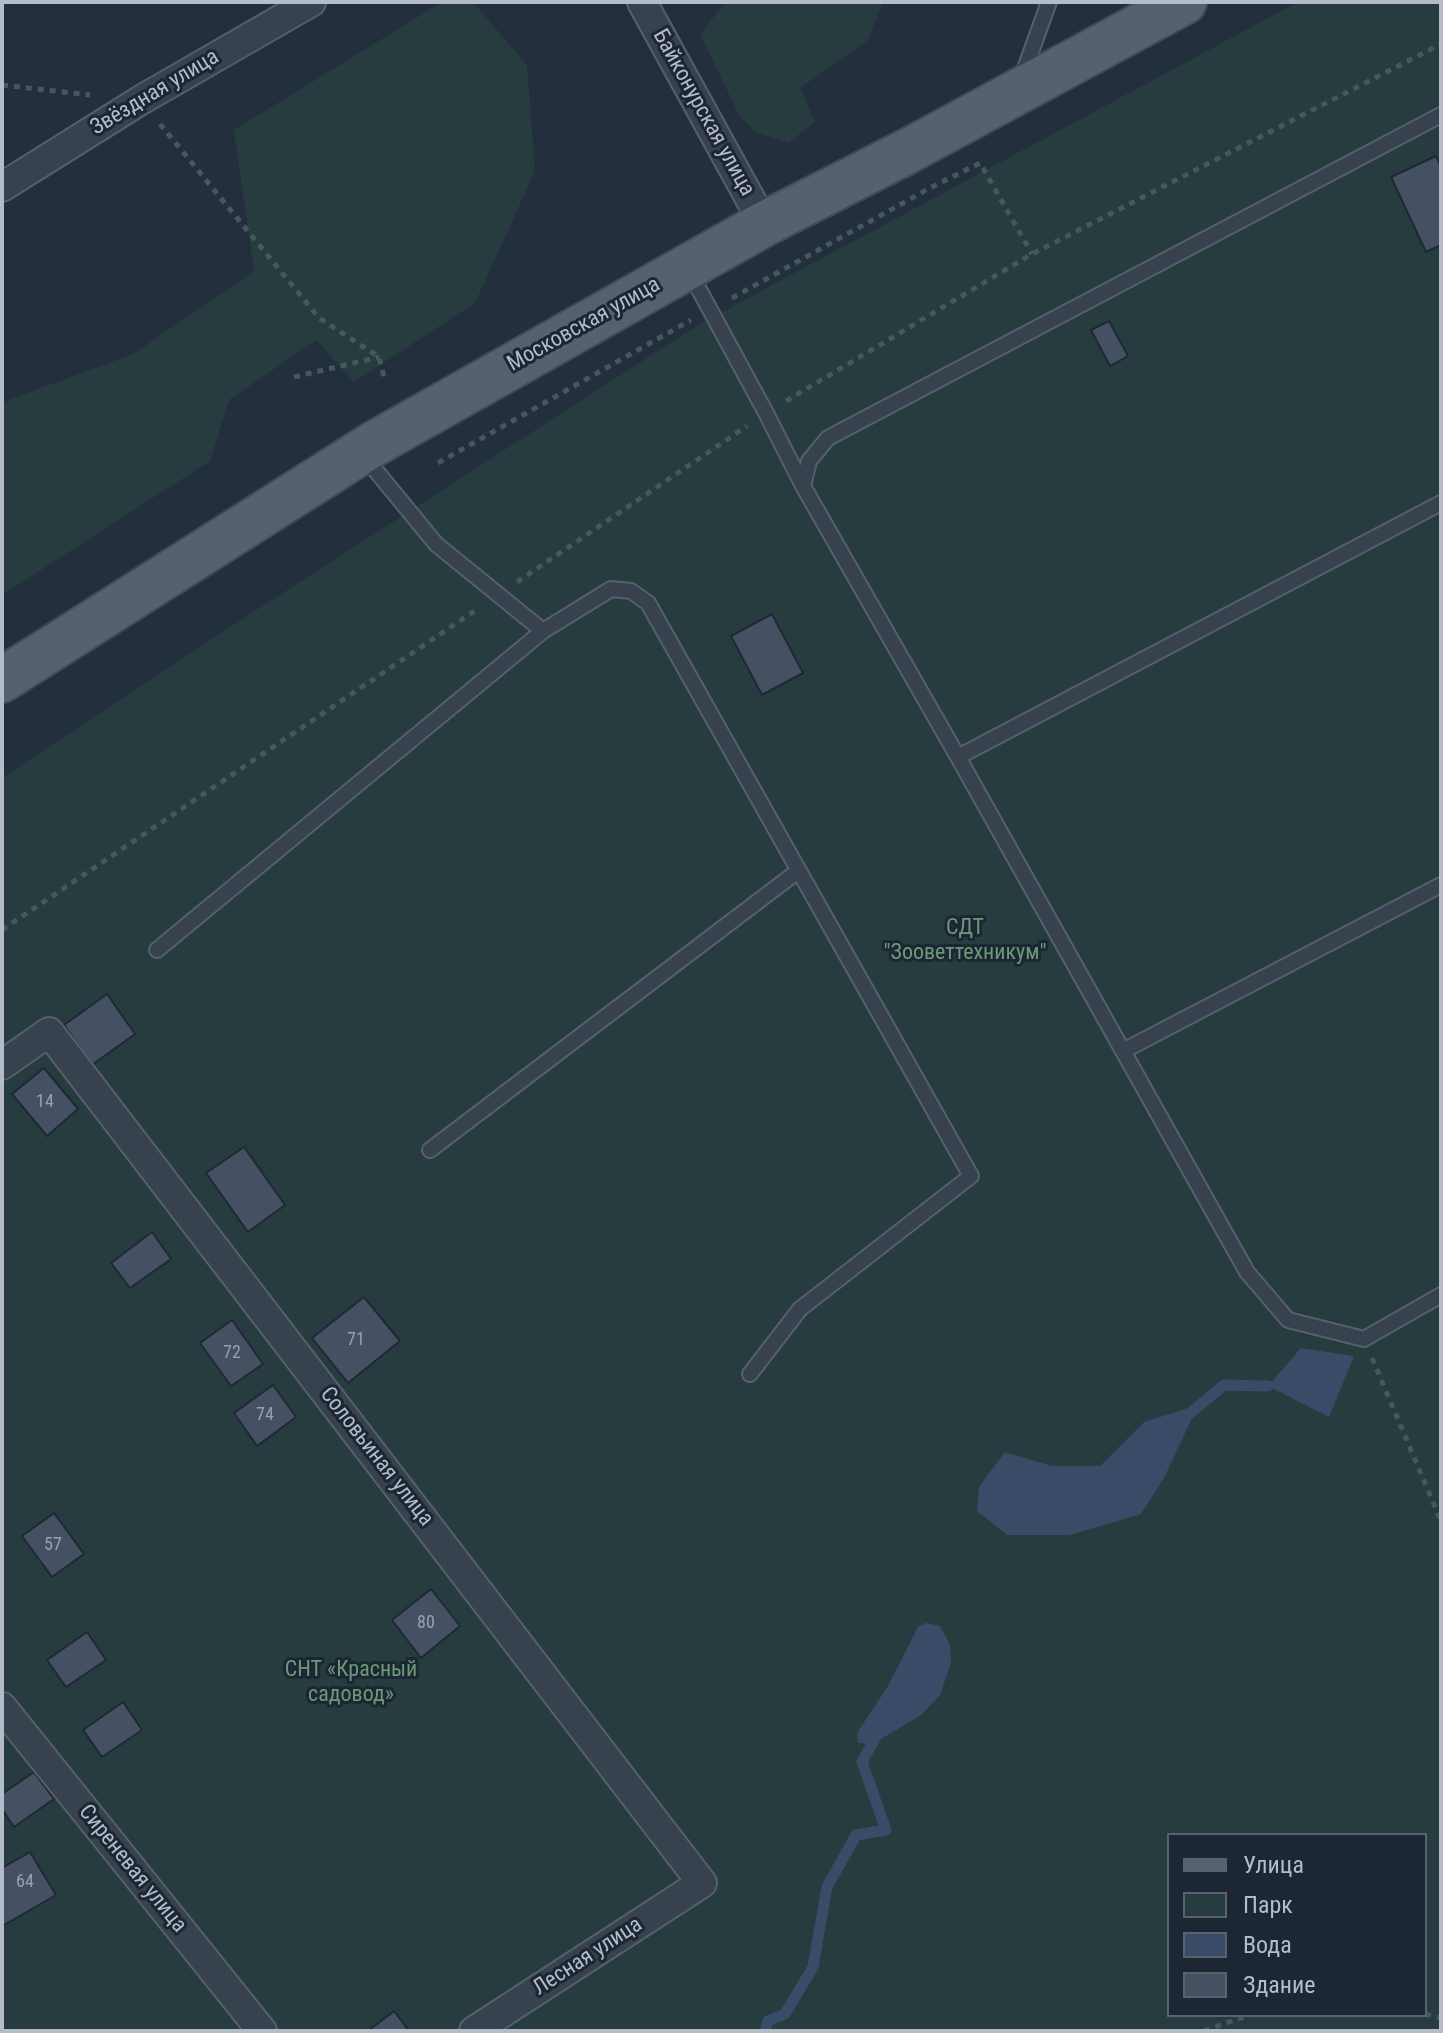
<!DOCTYPE html>
<html>
<head>
<meta charset="utf-8">
<style>
	body { margin:0 }
	#map { position:relative; width:1443px; height:2033px; overflow:hidden; background:#242f3e; font-family:"Roboto Condensed",sans-serif }
	canvas { display:block }
	.frame { position:absolute; inset:0; border:4px solid #b4bcc9; pointer-events:none }
	.legend { position:absolute; left:1167px; top:1833px; width:260px; height:184px; box-sizing:border-box; background:#1d2633; border:2px solid #59626f; margin:0; padding:10px 14px; list-style:none; font-size:24px; color:#b4bcc9 }
	.legend li { display:flex; align-items:center; gap:16px; height:40px }
	.legend b { width:40px; border:2px solid #59626f }
</style>
</head>
<body>
<div id="map">
<canvas width="1443" height="2033"></canvas>
<div class="frame"></div>
<ul class="legend">
<li><b style="height:10px;background:#56606e"></b>Улица</li>
<li><b style="height:22px;background:#263c3f"></b>Парк</li>
<li><b style="height:22px;background:#394c67"></b>Вода</li>
<li><b style="height:22px;background:#455162"></b>Здание</li>
</ul>
</div>
<script>
const context = document.querySelector('canvas').getContext('2d');
context.lineJoin = 'round';
function paint(path, color) { context.fillStyle = color; context.fill(path, 'evenodd'); }
const shape = rows => new Path2D(rows.map(r => 'M' + r).join(''));
function trace(path, color, width, dash) { context.strokeStyle = color; context.lineWidth = width; context.lineCap = dash ? 'butt' : 'round'; context.setLineDash(dash || []); context.stroke(path); }
function drawText(font, color, halo, rows, align = 'center') {
  context.font = font + ' "Roboto Condensed",sans-serif'; context.lineWidth = 6; context.setLineDash([]); context.textBaseline = 'middle'; context.strokeStyle = halo; context.fillStyle = color; for (const [text, x, y, turn = 0] of rows) {
    context.save(); context.translate(x, y); context.rotate((+turn || 0) * Math.PI / 180); context.textAlign = isNaN(turn) ? turn : align; if (halo) context.strokeText(text, 0, 0); context.fillText(text, 0, 0); context.restore();
  }
}
paint(shape([
	[442,2,473,2,527,65,535,171,475,303,354,382,316,340,229,400,210,461,2,595,2,405,11,399,133,354,254,271,234,130],
	[726,2,883,2,867,41,800,88,815,122,788,143,757,133,739,115,700,34],
	[1298,2,1441,2,1441,2031,2,2031,2,778,216,636,698,325],
	[1198,1406,1007,1535,1005,1452,1052,1466,1100,1466,1144,1422],
	[1169,1835,1425,1835,1425,2015,1169,2015]
]), '#263c3f');
paint(shape([
	[1301,1348,1354,1356,1329,1417,1268,1386],
	[1198,1405,1164,1478,1141,1514,1070,1535,1007,1535,977,1511,979,1487,1005,1452,1052,1466,1100,1466,1144,1422],
	[926,1623,940,1626,950,1645,951,1663,940,1695,921,1715,893,1732,872,1744,858,1743,857,1733,888,1686,918,1627]
]), '#394c67');
trace(shape([
	[1188,1415,1224,1385,1268,1386],
	[765,2031,768,2021,785,2014,813,1967,827,1887,856,1835,886,1830,862,1762,879,1731]
]), '#394c67', 11);
const building = shape([
	[1436,156,1441,167,1441,245,1426,252,1391,177,1436,156],
	[1109,321,1128,356,1110,366,1091,330,1109,321],
	[772,614,803,673,762,695,731,636,772,614],
	[107,994,135,1034,92,1065,64,1025,107,994],
	[44,1068,78,1109,47,1136,12,1094,44,1068],
	[244,1147,285,1205,248,1232,206,1173,244,1147],
	[152,1232,171,1259,130,1288,111,1263,152,1232],
	[364,1297,400,1341,348,1383,312,1338,364,1297],
	[232,1320,263,1364,231,1386,200,1343,232,1320],
	[273,1385,296,1417,257,1446,234,1413,273,1385],
	[54,1513,84,1554,52,1577,22,1536,54,1513],
	[431,1589,460,1626,421,1658,392,1620,431,1589],
	[87,1632,106,1660,66,1687,47,1660,87,1632],
	[123,1702,142,1730,102,1757,83,1730,123,1702],
	[34,1772,54,1799,14,1827,2,1809,2,1794,34,1772],
	[30,1852,56,1895,4,1925,2,1921,2,1868,30,1852],
	[394,2011,409,2031,368,2031,394,2011]
]);
paint(building, '#455162');
trace(building, '#1f2835', 2);
const service = shape([
	[1022,77,1049,2],
	[689,271,766,413,803,486,958,757,1247,1272,1288,1320,1364,1339,1441,1295],
	[363,455,436,544,543,631],
	[803,486,809,461,828,438,1441,115],
	[958,757,1441,503],
	[157,950,543,631,611,589,631,591,648,603,971,1176,800,1309,750,1374],
	[1123,1051,1441,885],
	[430,1150,798,871]
]);
const minor = shape([
	[642,2,764,224],
	[2,187,141,100,311,2],
	[2,1065,49,1032,702,1883,474,2031],
	[2,1707,262,2031]
]);
const primary = shape([
	[2,680,372,445,764,224,908,151,1184,2]
]);
trace(service, '#565f6c', 18);
trace(minor, '#565f6c', 32);
trace(primary, '#414a57', 48);
trace(shape([
	[2,85,90,95],
	[160,124,319,318,379,357,384,377],
	[732,298,930,188,980,163,1032,254],
	[294,377,379,357],
	[786,401,1032,254,1441,44],
	[438,463,691,320],
	[517,582,747,426],
	[2,930,479,608],
	[1372,1358,1441,1521],
	[1425,2014,1441,2018],
	[1204,2031,1249,2015]
]), '#44595c', 5, [6, 6]);
trace(service, '#38414e', 14);
trace(minor, '#38414e', 28);
trace(primary, '#56606e', 44);
drawText('18px', '#98a1af', null, [
	["14",45,1102],
	["71",356,1340],
	["72",232,1353],
	["74",265,1415],
	["57",53,1545],
	["80",426,1623],
	["64",25,1882]
]);
drawText('22px', '#b4bcc9', '#1d2633', [
	["Звёздная улица",155,93,-31],
	["Байконурская улица",703,113,61],
	["Московская улица",584,325,-29],
	["Соловьиная улица",376,1457,52],
	["Сиреневая улица",132,1869,51],
	["Лесная улица",588,1957,-33]
]);
drawText('22px', '#6b9a76', '#1d2633', [
	["СДТ",965,928],
	["\"Зооветтехникум\"",965,953],
	["СНТ «Красный",351,1670],
	["садовод»",351,1695]
]);
</script>
</body>
</html>
